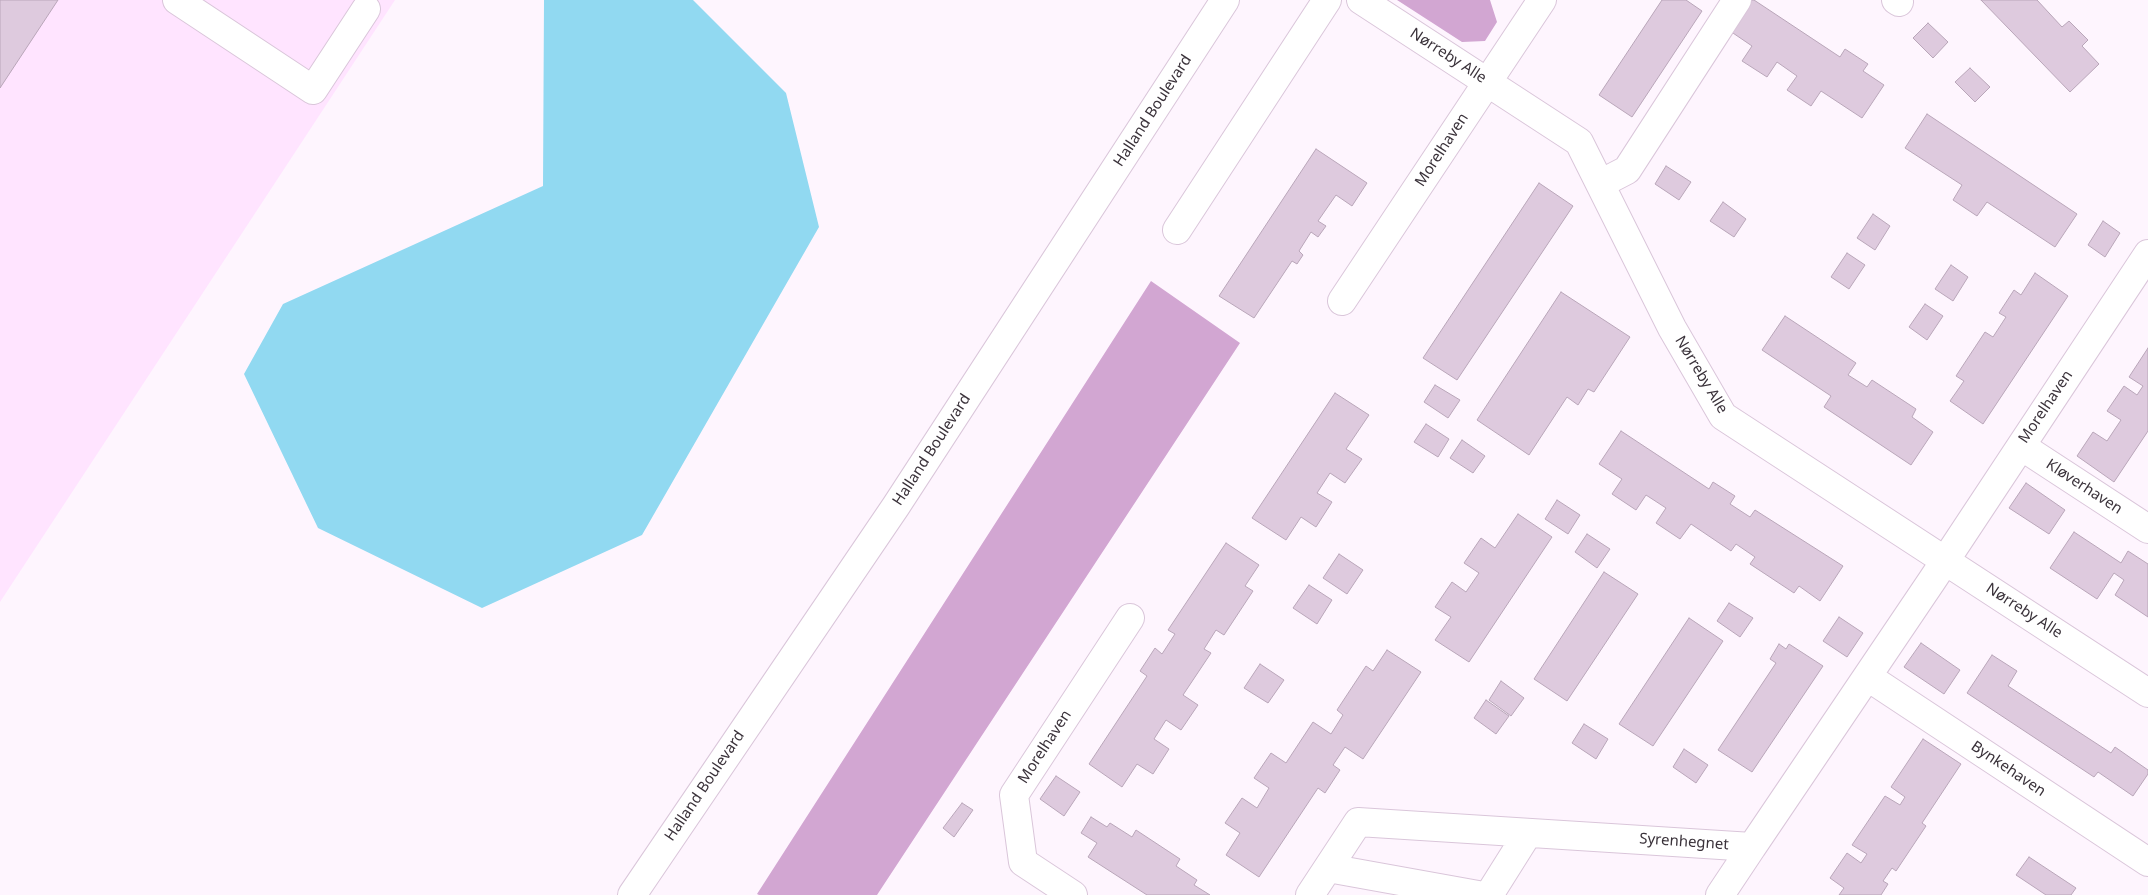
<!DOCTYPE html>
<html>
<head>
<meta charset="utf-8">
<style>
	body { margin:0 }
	canvas { display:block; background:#fef5fe }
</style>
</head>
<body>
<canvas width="2148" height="895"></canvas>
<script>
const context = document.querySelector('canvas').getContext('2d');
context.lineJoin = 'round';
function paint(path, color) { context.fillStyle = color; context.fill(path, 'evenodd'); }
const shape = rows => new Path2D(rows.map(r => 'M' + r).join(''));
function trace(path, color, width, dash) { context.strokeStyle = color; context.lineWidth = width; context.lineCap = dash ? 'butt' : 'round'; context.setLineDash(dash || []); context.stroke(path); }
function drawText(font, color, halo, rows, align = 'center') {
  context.font = font + ' "Noto Sans",sans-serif'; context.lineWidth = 4.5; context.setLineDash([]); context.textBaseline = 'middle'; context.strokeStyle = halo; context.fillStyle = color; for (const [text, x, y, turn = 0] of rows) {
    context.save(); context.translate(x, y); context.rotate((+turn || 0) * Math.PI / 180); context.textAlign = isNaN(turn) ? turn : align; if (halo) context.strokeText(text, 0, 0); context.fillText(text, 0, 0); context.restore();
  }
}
paint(shape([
	[0,0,395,0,0,602]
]), '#ffe4ff');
paint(shape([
	[1397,0,1490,0,1497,22,1485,41,1462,42],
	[1151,281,1240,343,877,895,759,895,757,894]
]), '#d2a6d2');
paint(shape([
	[544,0,693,0,786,93,819,227,642,535,482,608,318,528,244,374,283,304,543,186]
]), '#91d9f1');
const building = shape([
	[0,0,58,0,0,88,0,0],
	[1662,0,1686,0,1702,11,1632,117,1599,95,1662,0],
	[1751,0,1754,0,1840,57,1845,49,1868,64,1863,71,1884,85,1862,118,1821,91,1811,106,1787,90,1797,76,1777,62,1767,77,1742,61,1752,46,1730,31,1751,0],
	[1981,0,2037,0,2062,27,2069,21,2088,40,2082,46,2099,64,2070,92,1981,0],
	[1928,23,1948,42,1933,58,1913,38,1928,23],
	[1970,68,1990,87,1975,102,1955,82,1970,68],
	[1927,114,2077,214,2055,247,1987,202,1977,216,1953,200,1962,185,1905,148,1927,114],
	[1316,149,1367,183,1352,206,1336,195,1318,221,1326,226,1318,237,1311,232,1299,251,1303,255,1297,264,1292,261,1254,318,1219,296,1316,149],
	[1666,166,1691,182,1679,200,1655,184,1666,166],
	[1539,183,1573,206,1457,380,1423,358,1539,183],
	[1723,202,1746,219,1734,237,1710,221,1723,202],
	[1873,214,1890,226,1875,250,1857,238,1873,214],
	[2103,221,2120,233,2105,257,2088,245,2103,221],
	[1847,253,1865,265,1849,289,1831,277,1847,253],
	[1951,265,1968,277,1953,301,1935,289,1951,265],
	[2035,273,2068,296,1983,424,1950,401,1964,381,1956,376,1985,332,1993,337,2006,317,1999,313,2014,290,2021,295,2035,273],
	[1561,292,1630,337,1594,392,1588,389,1578,405,1567,397,1529,455,1477,420,1561,292],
	[1925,304,1943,316,1927,340,1909,327,1925,304],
	[1785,316,1856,363,1848,375,1867,387,1872,380,1916,409,1912,417,1933,432,1911,465,1824,407,1831,396,1762,350,1785,316],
	[2148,348,2148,431,2114,482,2077,456,2093,432,2107,441,2121,420,2107,411,2124,386,2137,395,2143,386,2129,377,2148,348],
	[1435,385,1460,400,1448,418,1424,402,1435,385],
	[1335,393,1369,415,1346,449,1362,459,1345,483,1330,473,1317,493,1332,502,1316,527,1301,517,1286,540,1252,518,1335,393],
	[1426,424,1449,439,1438,457,1414,442,1426,424],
	[1621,431,1709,489,1713,482,1735,496,1730,504,1750,517,1755,510,1843,566,1820,601,1799,586,1794,593,1750,564,1755,557,1736,544,1731,551,1691,524,1680,539,1656,523,1666,508,1646,495,1636,510,1612,494,1622,479,1599,464,1621,431],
	[1462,440,1485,456,1473,473,1450,458,1462,440],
	[2026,483,2065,510,2049,534,2009,508,2026,483],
	[1557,500,1580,515,1568,534,1545,519,1557,500],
	[1518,514,1552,537,1469,662,1435,640,1451,617,1435,607,1452,582,1466,592,1479,573,1464,563,1481,538,1495,548,1518,514],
	[2074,532,2121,563,2128,551,2148,564,2148,617,2115,595,2124,580,2114,573,2097,599,2050,568,2074,532],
	[1587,534,1610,549,1597,568,1575,552,1587,534],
	[1226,543,1259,565,1245,586,1253,591,1224,635,1216,630,1204,649,1211,653,1183,695,1198,705,1181,730,1166,720,1154,739,1169,749,1153,774,1137,764,1122,787,1089,764,1147,676,1140,671,1155,648,1162,654,1175,634,1168,630,1226,543],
	[1339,554,1363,570,1347,594,1323,578,1339,554],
	[1604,572,1638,594,1567,701,1534,679,1604,572],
	[1309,585,1332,600,1317,624,1293,608,1309,585],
	[1729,603,1753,618,1740,637,1717,621,1729,603],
	[1839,617,1863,633,1847,657,1823,641,1839,617],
	[1689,618,1723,641,1653,746,1619,724,1689,618],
	[1921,643,1960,670,1944,694,1904,667,1921,643],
	[1779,644,1786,649,1789,644,1823,666,1752,772,1718,750,1776,663,1770,659,1779,644],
	[1387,650,1421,672,1363,759,1345,747,1333,765,1340,770,1325,793,1318,788,1259,877,1226,855,1240,833,1225,823,1242,798,1257,808,1269,788,1254,778,1271,753,1286,763,1313,722,1331,734,1343,715,1337,710,1366,666,1373,671,1387,650],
	[1992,655,2017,671,2008,686,2111,753,2115,747,2148,770,2148,774,2133,796,2098,772,2094,777,1967,693,1992,655],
	[1260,664,1284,680,1268,703,1244,688,1260,664],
	[1501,681,1524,698,1511,716,1489,700,1501,681],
	[1486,700,1509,716,1496,734,1474,718,1486,700],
	[1584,724,1608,739,1596,759,1572,743,1584,724],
	[1923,739,1961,764,1922,823,1926,826,1896,871,1892,868,1883,881,1888,884,1881,895,1839,895,1844,888,1830,878,1847,853,1861,863,1867,854,1852,845,1885,796,1900,805,1905,797,1891,787,1923,739],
	[1684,749,1708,765,1696,783,1673,767,1684,749],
	[1056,776,1080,792,1064,816,1040,799,1056,776],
	[962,803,973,810,954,837,943,828,962,803],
	[1091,817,1107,827,1110,823,1132,837,1136,830,1180,859,1176,866,1197,880,1194,885,1210,895,1147,895,1088,857,1097,843,1081,833,1091,817],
	[2029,857,2076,888,2071,895,2046,895,2016,875,2029,857]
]);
paint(building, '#decade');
trace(building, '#b9a6b9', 1);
const minor = shape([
	[177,0,313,90,366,9],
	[1361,0,1579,142,1672,328,1723,416,2148,693],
	[1896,0,1899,2],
	[1600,184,1627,170,1737,0],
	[1177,230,1327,0],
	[1342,301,1542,0],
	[2021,446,2148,529],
	[1868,677,2148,862],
	[1328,868,1478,895],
	[632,895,896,506,1225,0],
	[1073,895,1023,862,1014,795,1130,618],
	[1310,895,1358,822,1752,847,1933,579,2148,254],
	[1489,895,1528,833],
	[1720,895,1752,847]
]);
trace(minor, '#dac6da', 30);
trace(minor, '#fff', 28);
drawText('15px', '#3a323a', '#fff', [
	["Nørreby Alle",1448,56,33],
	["Halland Boulevard",1153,111,-57],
	["Morelhaven",1442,150,-57],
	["Nørreby Alle",1701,375,59],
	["Morelhaven",2046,407,-56],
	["Halland Boulevard",932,450,-57],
	["Kløverhaven",2084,487,33],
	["Nørreby Alle",2024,611,33],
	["Morelhaven",1045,747,-57],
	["Bynkehaven",2008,769,34],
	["Halland Boulevard",705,786,-56],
	["Syrenhegnet",1684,842,4]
]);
</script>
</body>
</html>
